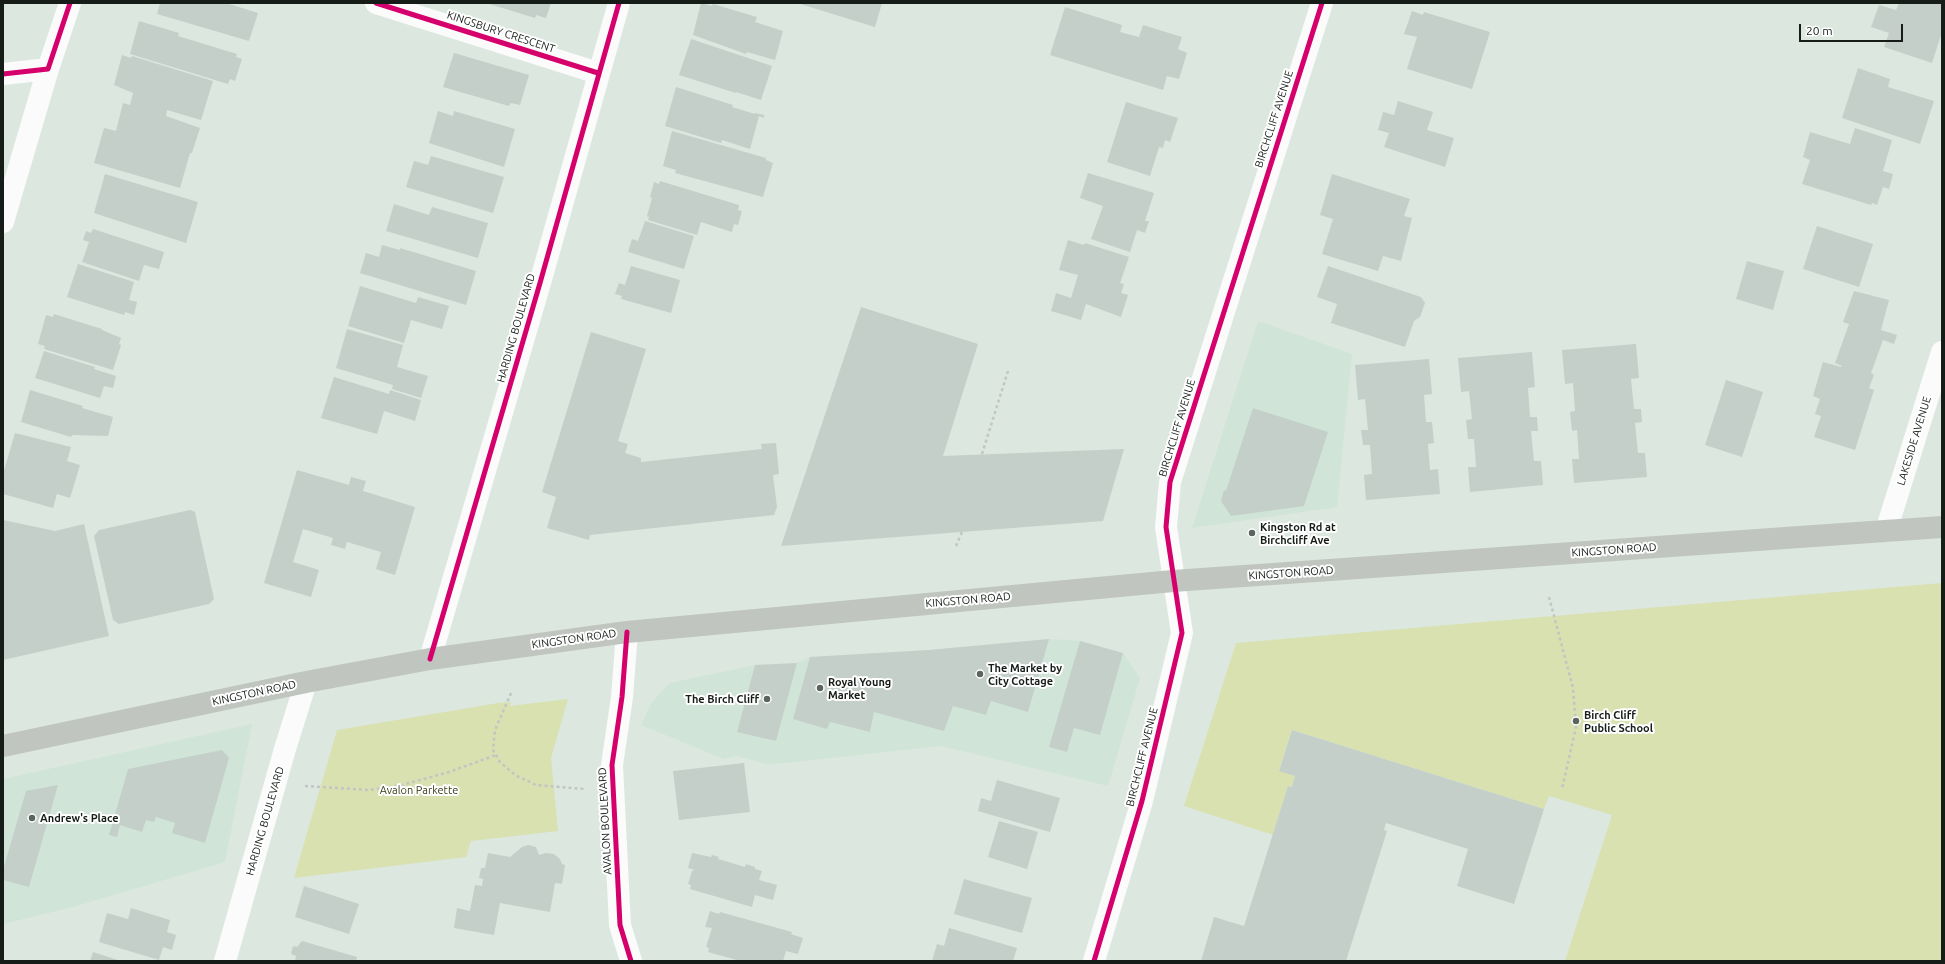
<!DOCTYPE html>
<html>
<head>
<meta charset="utf-8">
<style>
	body { margin:0 }
	#map { position:relative; width:1945px; height:964px; overflow:hidden; background:#dce7df; font-family:Ubuntu,sans-serif }
	canvas { display:block }
	.frame { position:absolute; inset:0; border:4px solid #161d18; pointer-events:none }
	.scale { position:absolute; left:1799px; top:24px; width:104px; height:18px; box-sizing:border-box; border:2px solid #161d18; border-top:0; padding-left:5px; font-size:12px; line-height:14px; white-space:nowrap; color:#161d18; -webkit-text-stroke:3px #fff; paint-order:stroke }
</style>
</head>
<body>
<div id="map">
<canvas width="1945" height="964"></canvas>
<div class="frame"></div>
<div class="scale">20 m</div>
</div>
<script>
const context = document.querySelector('canvas').getContext('2d');
context.lineJoin = 'round';
function paint(path, color) { context.fillStyle = color; context.fill(path, 'evenodd'); }
const shape = rows => new Path2D(rows.map(r => 'M' + r).join(''));
function trace(path, color, width, dash) { context.strokeStyle = color; context.lineWidth = width; context.lineCap = dash ? 'butt' : 'round'; context.setLineDash(dash || []); context.stroke(path); }
function drawText(font, color, halo, rows, align = 'center') {
  context.font = font + ' Ubuntu,sans-serif'; context.lineWidth = 4; context.setLineDash([]); context.textBaseline = 'middle'; context.strokeStyle = halo; context.fillStyle = color; for (const [text, x, y, turn = 0] of rows) {
    context.save(); context.translate(x, y); context.rotate((+turn || 0) * Math.PI / 180); context.textAlign = isNaN(turn) ? turn : align; if (halo) context.strokeText(text, 0, 0); context.fillText(text, 0, 0); context.restore();
  }
}
paint(shape([
	[1258,321,1352,354,1337,507,1192,528],
	[1049,639,1080,641,1123,653,1140,678,1108,786,941,746,785,763,766,764,737,756,724,759,641,725,652,702,670,683,755,665,797,663,810,657,929,650],
	[252,724,225,862,73,907,3,924,3,779]
]), '#d0e5d7');
paint(shape([
	[1942,583,1942,961,1565,961,1612,815,1549,796,1544,809,1292,730,1279,770,1295,776,1292,787,1288,786,1273,835,1184,806,1236,643],
	[568,699,551,758,558,831,471,841,466,857,294,878,337,730,498,703,511,702,510,706]
]), '#d9e1b0');
paint(shape([
	[160,3,226,3,258,13,249,41,157,14],
	[486,3,551,3,546,18,536,15,535,18],
	[701,3,712,6,713,4,757,17,755,22,783,31,775,60,747,52,746,54,693,35],
	[797,3,882,3,875,27],
	[1899,3,1942,4,1942,32,1932,63,1884,47,1889,33,1871,27,1879,5,1896,10],
	[1065,7,1122,25,1120,32,1139,37,1143,25,1182,37,1178,49,1187,53,1179,79,1167,76,1163,90,1050,55],
	[1412,11,1423,15,1424,12,1490,32,1472,89,1407,69,1417,37,1404,34],
	[139,21,179,33,178,36,237,54,236,57,242,59,235,81,230,79,228,84,130,54],
	[691,39,772,66,761,100,736,92,736,93,679,75],
	[454,53,529,75,520,105,511,103,509,106,443,87],
	[122,55,131,58,132,56,213,81,201,120,167,110,166,116,200,128,192,153,190,153,180,188,94,163,104,128,116,131,123,103,130,105,133,93,114,85],
	[1858,68,1890,79,1888,87,1934,101,1920,144,1842,118],
	[676,87,733,105,732,107,755,114,755,113,764,115,764,118,759,116,750,149,722,140,721,143,665,126],
	[1398,101,1433,112,1427,130,1454,138,1445,167,1384,147,1389,133,1378,130,1383,112,1394,115],
	[1126,102,1178,118,1170,142,1165,140,1163,148,1159,147,1150,176,1107,162],
	[438,111,453,116,454,111,515,129,504,167,429,143],
	[1855,128,1892,140,1883,171,1893,174,1889,189,1883,187,1877,205,1872,203,1871,205,1802,184,1810,160,1803,157,1810,132,1850,144],
	[672,131,766,158,766,160,773,163,763,197,675,173,676,170,663,166],
	[431,156,504,177,493,213,406,187,414,161,428,165],
	[1088,173,1154,193,1145,221,1149,221,1145,233,1137,230,1130,252,1091,239,1103,206,1080,198],
	[105,174,198,202,186,243,94,213],
	[1332,174,1410,199,1404,216,1412,218,1401,261,1383,256,1378,271,1322,254,1333,219,1320,215],
	[660,181,739,205,738,210,742,211,738,225,734,224,732,232,701,222,697,235,648,220,649,217,647,216,652,198,650,197,654,182,659,184],
	[394,204,429,215,432,207,488,223,478,258,386,231],
	[645,221,694,236,684,269,628,252,632,239,638,241],
	[1817,226,1873,244,1859,287,1803,269],
	[93,229,164,252,159,269,144,265,139,281,82,262,89,242,83,240,86,231,91,233],
	[1068,240,1084,245,1085,243,1129,257,1120,283,1124,284,1121,293,1128,295,1121,317,1086,304,1081,320,1051,311,1056,293,1071,298,1078,275,1059,270],
	[382,245,400,250,400,248,476,271,466,305,360,273,366,253,379,257],
	[1747,261,1784,271,1773,310,1736,299],
	[78,264,134,282,129,300,137,302,134,315,125,312,124,315,67,297],
	[631,266,680,280,671,313,621,299,622,296,615,294,619,283,625,285],
	[1328,266,1421,297,1425,303,1420,317,1414,321,1405,347,1331,323,1337,304,1317,297],
	[360,286,416,303,418,297,449,306,442,329,411,320,404,343,348,326],
	[1854,291,1889,300,1881,330,1897,335,1894,344,1883,340,1871,373,1874,375,1869,388,1874,390,1855,450,1814,437,1821,416,1815,414,1820,399,1813,396,1823,362,1841,367,1842,366,1835,363,1849,324,1843,322],
	[861,307,978,344,943,456,1124,449,1103,521,781,546],
	[54,314,102,329,102,330,121,338,119,344,121,345,113,370,44,349,45,346,38,344,46,315,53,317],
	[347,329,403,345,397,367,428,376,421,398,392,389,393,385,336,368],
	[591,332,646,349,618,441,628,444,625,453,641,458,641,462,762,449,761,444,776,443,779,474,773,475,777,507,774,515,590,535,589,540,547,528,556,497,542,492],
	[1636,344,1639,378,1631,379,1634,409,1641,409,1642,422,1635,423,1638,453,1645,453,1647,477,1574,483,1572,459,1579,459,1577,430,1572,431,1570,412,1575,411,1573,383,1565,384,1562,350],
	[44,351,95,367,94,369,116,376,113,388,104,386,100,398,35,378],
	[1532,352,1535,387,1528,388,1530,417,1537,417,1538,431,1531,431,1534,461,1541,461,1543,485,1470,492,1468,467,1476,467,1474,439,1468,439,1466,420,1472,419,1469,391,1461,392,1458,358],
	[1429,359,1432,394,1424,395,1426,422,1432,422,1434,443,1428,444,1430,470,1438,469,1440,494,1366,500,1364,475,1372,474,1370,445,1363,445,1361,430,1368,430,1365,399,1358,400,1355,365],
	[334,377,389,394,390,390,421,400,415,421,384,411,377,434,321,418],
	[1726,380,1763,392,1742,457,1705,445],
	[30,390,83,406,82,408,113,417,108,436,72,435,71,437,21,422],
	[1253,408,1328,432,1304,506,1231,516,1221,501,1224,490,1226,491],
	[15,433,71,447,67,461,80,465,70,498,57,494,53,508,3,494,3,474],
	[297,470,349,485,351,477,366,481,363,491,415,507,395,575,376,569,381,552,347,542,345,549,331,545,333,538,303,529,293,562,319,570,311,597,264,583],
	[190,510,195,512,214,599,209,604,119,624,113,620,94,536,99,530],
	[3,520,55,531,84,524,109,636,3,660],
	[1049,639,1028,712,991,701,986,715,953,706,944,731,874,712,870,732,830,722,827,729,793,719,810,657,929,650],
	[1080,641,1123,653,1100,735,1074,728,1067,752,1049,747],
	[797,663,776,741,737,732,755,665],
	[1292,730,1544,809,1514,904,1457,886,1468,849,1386,823,1384,830,1387,831,1346,961,1201,961,1214,917,1244,926,1288,786,1292,787,1295,776,1279,771],
	[222,750,229,758,205,843,172,833,175,823,156,817,154,822,146,820,142,832,120,825,117,837,109,835,128,769],
	[744,763,750,812,679,820,673,771],
	[997,780,1060,798,1050,832,978,811,981,798,991,801],
	[58,785,29,887,3,880,3,870,26,791],
	[999,821,1038,832,1027,869,988,857],
	[528,845,536,847,539,855,546,853,554,854,560,859,562,864,565,865,562,884,555,883,550,912,500,903,494,935,454,928,457,908,470,911,475,885,482,886,483,879,479,878,481,868,485,868,488,853,510,857,522,847],
	[692,853,711,857,712,855,719,857,718,859,745,867,746,864,755,867,755,869,762,871,759,880,777,885,773,900,755,895,752,907,690,889,691,885,688,884,692,871,695,870,688,868],
	[964,879,1032,898,1022,933,954,914],
	[304,886,359,904,349,934,295,917],
	[131,908,170,920,167,932,176,935,172,950,163,947,159,960,99,942,107,913,128,919],
	[710,911,719,914,720,912,792,932,791,934,803,938,798,954,786,951,783,961,740,961,708,952,709,948,706,947,712,928,705,927],
	[949,928,1017,948,1013,961,932,961,937,944,944,946],
	[302,941,357,957,356,961,295,961,296,956,291,954,293,946,297,947],
	[93,952,121,961,90,961]
]), '#c4cfca');
trace(shape([
	[982,454,1008,371],
	[956,546,962,532],
	[1549,597,1573,688,1576,727,1562,789],
	[511,693,495,730,493,750,500,762,515,775,536,785,585,789],
	[305,786,369,790,402,785,449,772,496,755]
]), '#c2c6c3', 2.5, [3, 3]);
trace(shape([
	[376,3,598,73],
	[3,74,48,69],
	[3,222,48,69,70,3],
	[1886,531,1942,352],
	[627,632,622,697,612,765,620,925,631,961],
	[430,659,540,283,619,3],
	[225,961,285,749,306,682],
	[1094,961,1142,801,1182,633,1166,527,1170,482,1322,3]
]), '#fafbfa', 22);
trace(shape([
	[3,746,306,682,430,659,627,632,1173,581,1942,527]
]), '#c0c6bf', 22);
trace(shape([
	[376,3,598,73],
	[3,74,48,69,70,3],
	[627,632,622,697,612,765,620,925,631,961],
	[430,659,540,283,619,3],
	[1094,961,1142,801,1182,633,1166,527,1170,482,1322,3]
]), '#d6006c', 5);
for (const [x, y, r, color] of [
	[1252,533,4,"#5b645e"],
	[980,674,4,"#5b645e"],
	[820,688,4,"#5b645e"],
	[767,699,4,"#5b645e"],
	[1576,721,4,"#5b645e"],
	[32,818,4,"#5b645e"]
]) { const dot = new Path2D(); dot.arc(x, y, r, 0, 2 * Math.PI); context.fillStyle = color; context.fill(dot); trace(dot, '#fff', 1.5); }
drawText('11px', '#161d18', '#fff', [
	["KINGSBURY CRESCENT",501,32,18],
	["BIRCHCLIFF AVENUE",1274,119,-72],
	["HARDING BOULEVARD",516,328,-74],
	["BIRCHCLIFF AVENUE",1177,428,-73],
	["LAKESIDE AVENUE",1914,441,-73],
	["KINGSTON ROAD",1614,550,-4],
	["KINGSTON ROAD",1291,573,-4],
	["KINGSTON ROAD",968,600,-5],
	["KINGSTON ROAD",574,639,-8],
	["KINGSTON ROAD",254,693,-12],
	["BIRCHCLIFF AVENUE",1142,757,-76],
	["HARDING BOULEVARD",265,821,-74],
	["AVALON BOULEVARD",605,821,-93]
]);
drawText('bold 11px', '#161d18', '#fff', [
	["Kingston Rd at",1260,527],
	["Birchcliff Ave",1260,540],
	["The Market by",988,668],
	["City Cottage",988,681],
	["Royal Young",828,682],
	["Market",828,695],
	["The Birch Cliff",759,699,"right"],
	["Birch Cliff",1584,715],
	["Public School",1584,728],
	["Andrew's Place",40,818]
], 'left');
drawText('11px', '#393a17', '#fff', [
	["Avalon Parkette",419,790]
]);
</script>
</body>
</html>
